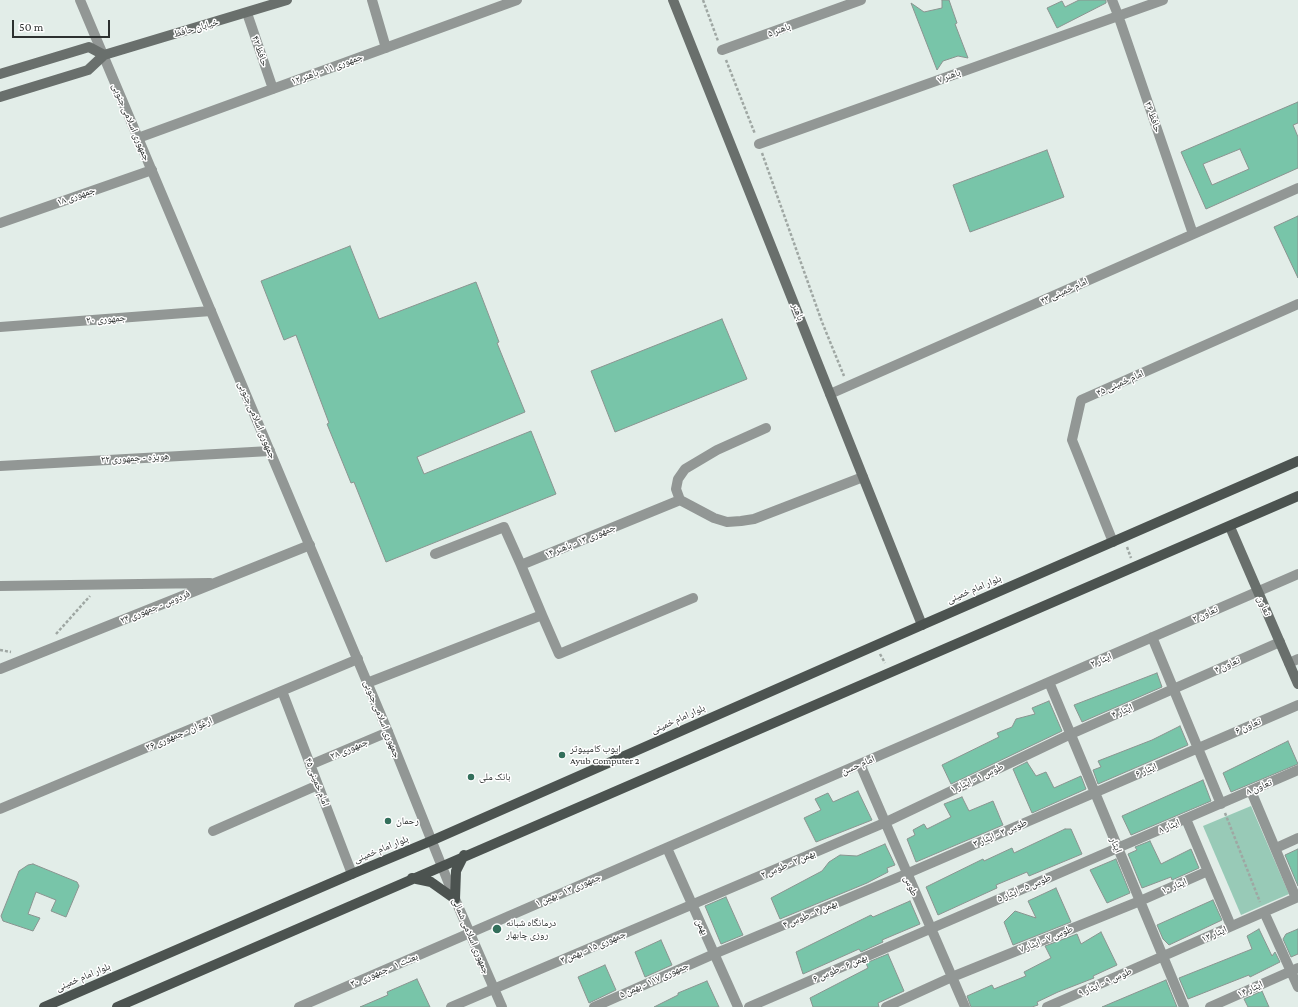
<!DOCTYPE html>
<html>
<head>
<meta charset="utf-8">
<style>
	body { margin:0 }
	#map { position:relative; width:1298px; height:1007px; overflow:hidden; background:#e2ede8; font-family:"Crimson Pro",serif }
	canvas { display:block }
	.scale { position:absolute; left:12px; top:20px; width:98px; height:18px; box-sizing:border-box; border:2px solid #2d3130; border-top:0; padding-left:5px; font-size:12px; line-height:14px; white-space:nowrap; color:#2d3130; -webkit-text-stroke:3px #fff; paint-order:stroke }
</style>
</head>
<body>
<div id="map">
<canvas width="1298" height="1007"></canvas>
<div class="scale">50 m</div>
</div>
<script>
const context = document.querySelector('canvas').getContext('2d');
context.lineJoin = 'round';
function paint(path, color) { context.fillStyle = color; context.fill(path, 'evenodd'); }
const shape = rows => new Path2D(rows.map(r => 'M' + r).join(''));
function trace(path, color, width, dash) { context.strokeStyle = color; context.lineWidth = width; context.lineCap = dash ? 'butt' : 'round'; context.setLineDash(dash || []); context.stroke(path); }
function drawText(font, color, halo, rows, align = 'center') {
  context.font = font + ' "Crimson Pro","Noto Naskh Arabic",serif'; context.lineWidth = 3; context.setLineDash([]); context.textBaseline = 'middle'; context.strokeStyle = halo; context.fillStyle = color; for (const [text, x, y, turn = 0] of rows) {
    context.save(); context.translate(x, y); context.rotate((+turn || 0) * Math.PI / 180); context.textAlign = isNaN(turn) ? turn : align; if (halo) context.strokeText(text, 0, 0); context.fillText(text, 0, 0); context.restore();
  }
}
paint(shape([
	[1251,806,1289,894,1241,915,1203,826]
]), '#98cab7');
const building = shape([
	[942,0,949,0,957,23,955,24,968,58,958,56,943,61,937,70,911,3,924,12,942,8,942,0],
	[1079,0,1106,0,1106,3,1057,28,1047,8,1062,1,1065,7,1079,0],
	[1298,102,1298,123,1293,125,1298,137,1298,168,1206,209,1181,152,1298,102],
	[1240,149,1249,169,1212,185,1203,164,1240,149],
	[1047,150,1064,197,970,232,953,185,1047,150],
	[1298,216,1298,278,1274,227,1298,216],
	[350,246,379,319,476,282,499,342,497,343,525,412,417,457,424,474,531,431,556,494,386,562,354,482,351,483,327,424,329,423,296,335,284,340,261,281,350,246],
	[722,319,747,379,615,432,591,371,722,319],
	[1157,673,1162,687,1082,722,1074,705,1157,673],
	[1049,701,1062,731,951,784,942,765,999,737,997,733,1012,727,1016,719,1035,714,1032,708,1049,701],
	[1180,726,1188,745,1098,784,1093,770,1101,767,1098,761,1152,740,1180,726],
	[1288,741,1298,764,1231,792,1223,773,1288,741],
	[1027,762,1036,776,1046,772,1054,788,1081,776,1086,789,1032,813,1013,769,1027,762],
	[1203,780,1211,801,1131,835,1122,816,1203,780],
	[858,791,872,820,816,842,804,818,821,810,815,799,828,793,833,802,858,791],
	[962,797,969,811,993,801,1003,825,916,862,907,839,915,835,913,830,924,824,927,829,951,817,944,804,962,797],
	[1065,829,1071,829,1082,854,1029,876,1027,872,996,885,997,888,938,915,926,887,983,859,984,861,1012,848,1014,853,1065,829],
	[1150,841,1161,864,1191,849,1199,868,1172,880,1171,877,1142,888,1128,854,1137,850,1135,847,1150,841],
	[885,844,895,865,887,868,888,872,867,883,780,919,771,898,822,871,829,862,840,855,857,856,885,844],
	[1298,849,1298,886,1285,855,1298,849],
	[1116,859,1130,893,1107,903,1090,870,1116,859],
	[33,864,77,882,79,886,66,917,51,911,56,900,36,892,28,914,40,918,33,931,3,921,1,916,19,871,28,865,33,864],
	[1056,888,1071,922,1013,945,1004,922,1015,911,1036,918,1028,901,1056,888],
	[726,897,743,935,721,944,705,906,726,897],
	[1213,900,1222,920,1169,945,1163,939,1157,925,1213,900],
	[910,901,920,924,882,940,883,942,861,952,859,949,803,974,796,952,871,915,873,917,910,901],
	[1259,929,1272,956,1275,952,1280,962,1250,977,1249,975,1188,999,1179,978,1252,949,1247,936,1259,929],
	[1298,929,1298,954,1291,957,1283,939,1286,934,1298,929],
	[1101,932,1117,965,1093,976,1094,978,1058,992,1037,1002,1038,1005,1032,1007,971,1007,967,996,992,985,994,989,1026,976,1024,972,1051,958,1045,946,1077,934,1081,944,1101,932],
	[661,940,672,965,645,977,635,952,661,940],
	[888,954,904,991,878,1003,879,1007,813,1007,810,998,868,968,866,963,888,954],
	[605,965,616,990,589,1003,578,977,605,965],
	[417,979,430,1007,360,1007,388,995,387,992,417,979],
	[1166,980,1177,1007,1102,1007,1166,980],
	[707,981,719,1007,654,1007,678,995,678,993,707,981],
	[1262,991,1269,1007,1248,1007,1244,999,1262,991]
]);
paint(building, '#78c5a9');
trace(building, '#8a9490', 1);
trace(shape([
	[703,0,718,41],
	[726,60,755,134],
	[762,153,822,322,844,376],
	[1127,547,1131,558],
	[56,634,90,596],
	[0,650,11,652],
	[880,654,885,663],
	[1225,813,1260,902]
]), '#9fa7a3', 2.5, [3, 2]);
trace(shape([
	[372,0,386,48],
	[1112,0,1118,15,1193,234],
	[247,13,273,89],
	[722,50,861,0],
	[138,138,517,0],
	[759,144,1163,0],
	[0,223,152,170],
	[0,327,211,311],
	[830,394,1298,188],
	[0,466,270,451],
	[680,500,676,489,678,479,685,469,717,450,766,428],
	[1113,542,1072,440,1081,400,1298,304],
	[435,554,504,527,521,565],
	[0,586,210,583],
	[542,615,559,654,693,598],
	[1152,637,1221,804],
	[1289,663,1298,659],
	[0,669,310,545],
	[1049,682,1184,1007],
	[367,683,542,615,521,565,680,500,714,518,727,522,741,521,754,519,863,477],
	[282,691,352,874],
	[860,764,965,1007],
	[310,765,388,732],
	[1251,791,1296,898],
	[0,809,358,659],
	[1186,819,1231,926],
	[213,831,318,785],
	[667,848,738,1007],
	[1276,848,1298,838],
	[1264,912,1298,987],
	[299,1007,1298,574],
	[451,1007,884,823,1071,734,1280,642],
	[594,1007,714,954,906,874,1298,705],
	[749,1007,1298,770],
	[886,1007,952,977,1140,901,1208,871],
	[1047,1007,1298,897],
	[1210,1007,1298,968]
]), '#929795', 10);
trace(shape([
	[80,0,388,732,455,899,502,1007]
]), '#929795', 10);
trace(shape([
	[673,0,922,625],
	[0,74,89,47,104,55],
	[0,97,88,70,104,55,287,0],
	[1230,527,1298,684]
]), '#696f6c', 10);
trace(shape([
	[412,878,431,882,455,899],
	[455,899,456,871,464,855],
	[44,1007,352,874,431,841,922,625,1298,461],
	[117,1007,1298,496]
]), '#4c5350', 10);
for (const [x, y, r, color] of [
	[562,755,4,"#336f5b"],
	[471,777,4,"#336f5b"],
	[388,821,4,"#336f5b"],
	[497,929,5,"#336f5b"]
]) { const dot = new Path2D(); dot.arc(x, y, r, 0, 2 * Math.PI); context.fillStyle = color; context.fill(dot); trace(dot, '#fff', 1.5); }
drawText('10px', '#2d3130', '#fff', [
	["خیابان حافظ",196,28,-16],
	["باهنر ۵",779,30,-20],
	["حافظ ۴۲",260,51,71],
	["جمهوری ۱۱ - باهنر ۱۲",327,69,-20],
	["باهنر ۷",949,76,-20],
	["حافظ ۳۶",1153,117,71],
	["جمهوری اسلامی جنوبی",131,122,67],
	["جمهوری ۱۸",76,196,-19],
	["امام خمینی ۴۳",1064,291,-24],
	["باهنر",798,312,68],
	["جمهوری ۲۰",106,319,-4],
	["امام خمینی ۴۵",1120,383,-24],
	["جمهوری اسلامی جنوبی",257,420,67],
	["هویزه - جمهوری ۲۲",135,458,-3],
	["جمهوری ۱۳ - باهنر ۱۴",580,541,-22],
	["بلوار امام خمینی",974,589,-23],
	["تعاون",1264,606,66],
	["فردوس - جمهوری ۲۴",155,607,-22],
	["تعاون ۲",1205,614,-24],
	["ایثار ۲",1101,660,-23],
	["تعاون ۴",1227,665,-24],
	["ایثار ۴",1122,711,-24],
	["جمهوری اسلامی جنوبی",382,719,68],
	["بلوار امام خمینی",678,719,-24],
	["تعاون ۶",1248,726,-23],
	["ارغوان - جمهوری ۲۶",179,734,-23],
	["جمهوری ۲۸",349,749,-23],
	["امام حسن",858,765,-23],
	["ایثار ۶",1146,770,-23],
	["طوس ۱ - ایثار ۱",977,778,-25],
	["امام خمینی ۴۵",317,782,69],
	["تعاون ۸",1259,787,-23],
	["ایثار ۸",1169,826,-23],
	["طوس ۳ - ایثار ۳",1000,833,-23],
	["ایثار",1116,845,67],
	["بلوار امام خمینی",381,849,-22],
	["بهمن ۲ - طوس ۲",788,864,-23],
	["طوس",911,886,66],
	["ایثار ۱۰",1174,886,-23],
	["طوس ۵ - ایثار ۵",1024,888,-23],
	["جمهوری ۱۳ - بهمن ۱",568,890,-23],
	["بهمن ۴ - طوس ۴",810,914,-23],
	["بهمن",702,927,66],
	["ایثار ۱۲",1214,934,-24],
	["جمهوری اسلامی شمالی",471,936,67],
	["طوس ۷ - ایثار ۷",1046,939,-22],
	["جمهوری ۱۵ - بهمن ۳",593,947,-23],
	["بهمن ۶ - طوس ۶",840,968,-23],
	["بعثت ۱ - جمهوری ۳۰",384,970,-23],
	["بلوار امام خمینی",83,977,-23],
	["جمهوری ۱۱۷ - بهمن ۵",654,980,-24],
	["طوس ۹ - ایثار ۹",1105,982,-24],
	["ایثار ۱۴",1250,989,-24]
]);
drawText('10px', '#2d3130', '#fff', [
	["ایوب کامپیوتر",570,749],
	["Ayub Computer 2",570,761],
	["بانک ملی",479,777],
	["رحمان",396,821],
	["درمانگاه شبانه",506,923],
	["روزی چابهار",506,935]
], 'left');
</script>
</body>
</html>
